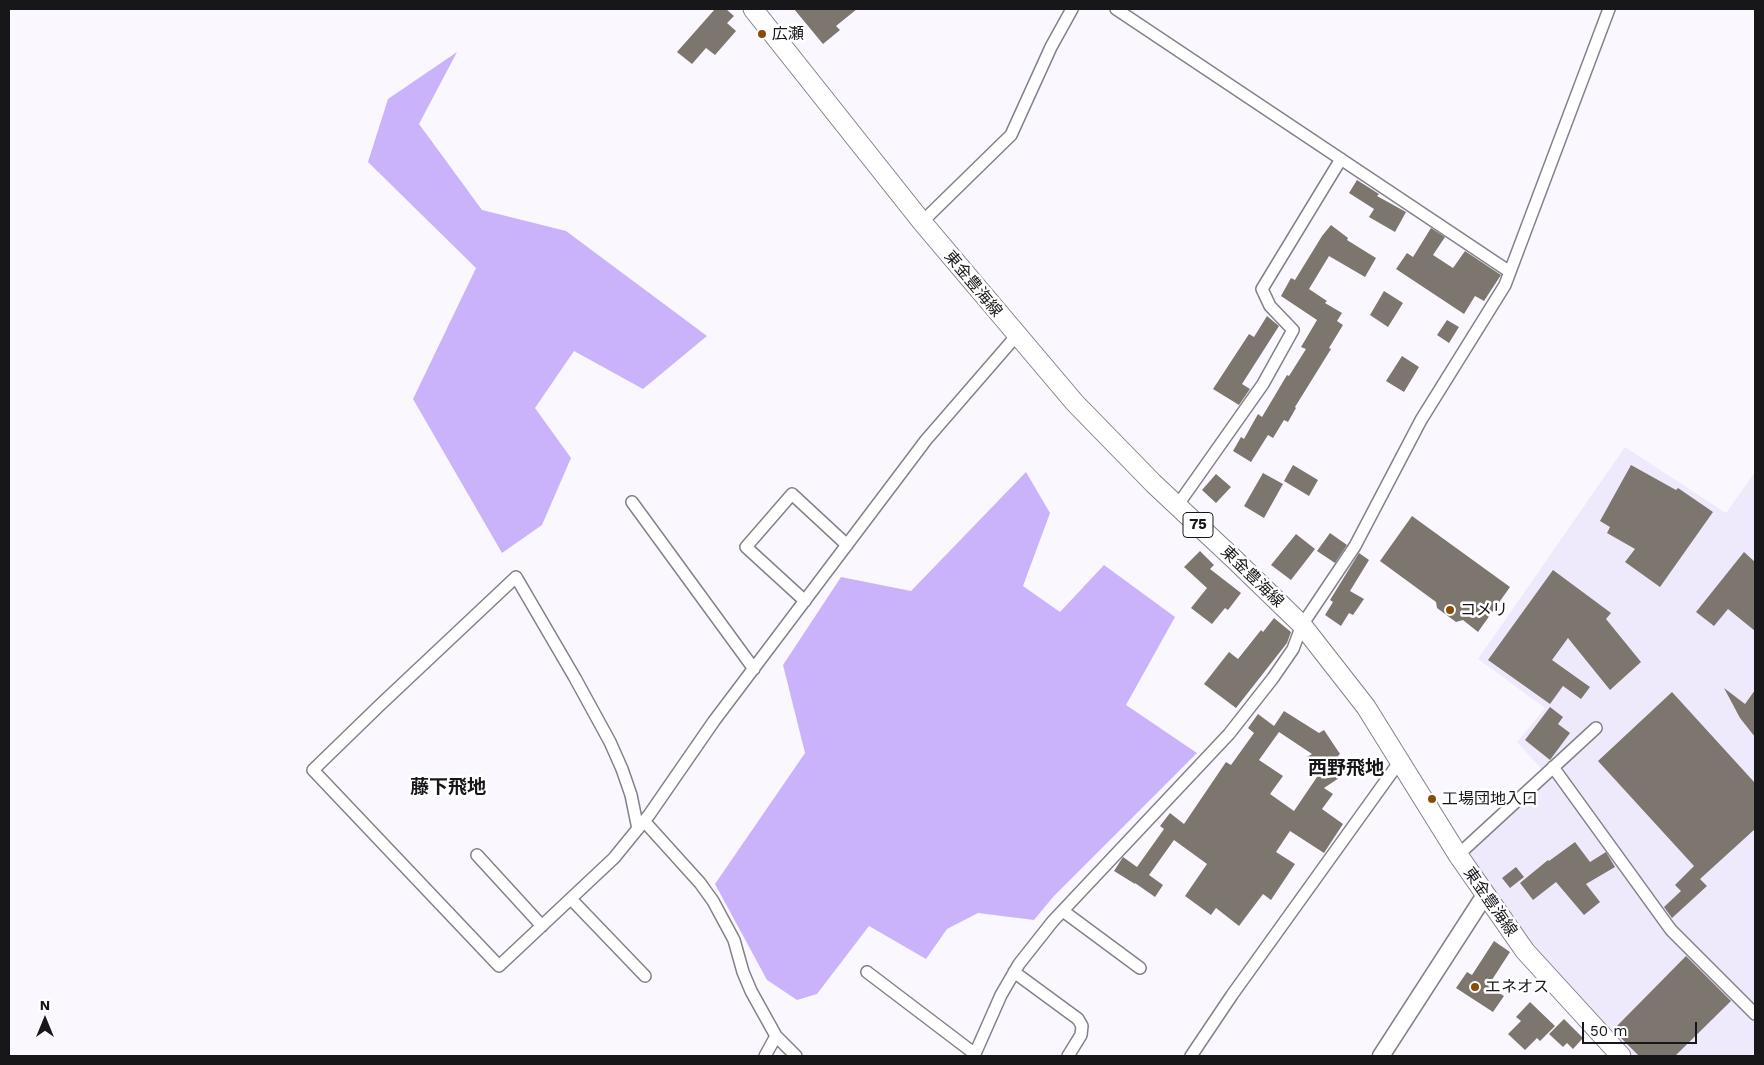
<!DOCTYPE html>
<html>
<head>
<meta charset="utf-8">
<style>
	body { margin:0 }
	#map { position:relative; width:1764px; height:1065px; overflow:hidden; background:#faf8fe; font-family:"Work Sans",sans-serif }
	canvas { display:block }
	.frame { position:absolute; inset:0; border:10px solid #171619; pointer-events:none }
	.north { position:absolute; left:20px; top:995px; width:50px; height:50px; -webkit-text-stroke:4px #fff; paint-order:stroke; rotate:0deg; font-size:14px; font-weight:700; line-height:20px; text-align:center; color:#171619 }
	.north::after { content:''; display:block; margin:auto; width:18px; height:22px; background:#171619; clip-path:polygon(50% 0,100% 100%,50% 72%,0 100%) }
	.scale { position:absolute; left:1582px; top:1022px; width:115px; height:22px; box-sizing:border-box; border:2px solid #171619; border-top:0; padding-left:6px; font-size:15px; line-height:18px; white-space:nowrap; color:#171619; -webkit-text-stroke:4px #fff; paint-order:stroke }
</style>
</head>
<body>
<div id="map">
<canvas width="1764" height="1065"></canvas>
<div class="frame"></div>
<div class="north">N</div>
<div class="scale">50 m</div>
</div>
<script>
const context = document.querySelector('canvas').getContext('2d');
context.lineJoin = 'round';
function paint(path, color) { context.fillStyle = color; context.fill(path, 'evenodd'); }
const shape = rows => new Path2D(rows.map(r => 'M' + r).join(''));
function trace(path, color, width, dash) { context.strokeStyle = color; context.lineWidth = width; context.lineCap = dash ? 'butt' : 'round'; context.setLineDash(dash || []); context.stroke(path); }
function drawText(font, color, halo, rows, align = 'center') {
  context.font = font + ' "Work Sans","Noto Sans JP",sans-serif'; context.lineWidth = 5; context.setLineDash([]); context.textBaseline = 'middle'; context.strokeStyle = halo; context.fillStyle = color; for (const [text, x, y, turn = 0] of rows) {
    context.save(); context.translate(x, y); context.rotate((+turn || 0) * Math.PI / 180); context.textAlign = isNaN(turn) ? turn : align; if (halo) context.strokeText(text, 0, 0); context.fillText(text, 0, 0); context.restore();
  }
}
paint(shape([
	[1625,447,1726,513,1755,472,1755,1056,1633,1056,1558,980,1460,847,1544,772,1517,742,1545,708,1478,659]
]), '#efeafb');
paint(shape([
	[457,52,419,124,482,210,566,231,707,336,643,389,574,351,535,408,571,458,542,525,502,553,413,399,476,268,368,162,388,99],
	[1026,472,1050,513,1023,586,1060,612,1104,565,1175,617,1126,705,1197,753,1053,897,1034,920,978,913,947,929,926,959,869,926,817,994,797,1000,767,980,715,884,805,753,783,665,841,577,911,591]
]), '#cbb3fb');
paint(shape([
	[715,9,726,9,734,16,727,23,736,31,715,55,706,48,692,64,677,52],
	[794,9,857,9,836,26,840,30,823,44],
	[1357,180,1379,194,1377,196,1406,212,1395,232,1369,217,1374,209,1349,193],
	[1331,225,1348,238,1347,240,1376,258,1365,277,1329,256,1309,289,1327,301,1325,303,1342,313,1337,321,1343,325,1329,348,1331,349,1295,407,1296,408,1288,422,1284,420,1273,438,1268,435,1251,462,1233,451,1241,437,1244,439,1258,414,1262,417,1287,375,1289,376,1306,349,1301,347,1317,320,1281,296,1291,278,1295,280,1322,236],
	[1431,228,1445,237,1433,255,1453,268,1465,251,1501,275,1484,301,1475,296,1464,314,1396,269,1407,253,1413,257],
	[1384,291,1403,303,1388,327,1370,315],
	[1267,316,1279,326,1242,384,1250,389,1239,405,1213,389,1249,334,1254,337],
	[1447,320,1459,327,1449,343,1437,335],
	[1402,356,1419,367,1404,392,1386,381],
	[1293,465,1318,480,1309,496,1284,481],
	[1631,465,1676,490,1678,488,1713,512,1660,587,1625,562,1635,549,1607,533,1610,527,1600,521],
	[1263,473,1283,484,1264,518,1244,506],
	[1216,474,1231,487,1216,503,1202,490],
	[1412,516,1510,587,1478,632,1463,620,1456,622,1437,608,1436,602,1380,561],
	[1330,533,1347,545,1335,563,1317,551],
	[1296,534,1315,549,1291,580,1271,565],
	[1200,551,1214,565,1210,569,1241,593,1228,610,1225,608,1212,624,1191,608,1207,588,1184,567],
	[1744,552,1755,562,1755,631,1728,609,1714,626,1696,612],
	[1359,553,1369,560,1350,591,1364,599,1353,615,1349,613,1341,626,1325,615,1333,602,1330,600],
	[1553,570,1611,613,1606,619,1641,662,1610,690,1568,638,1552,660,1590,687,1581,699,1563,686,1550,704,1488,660],
	[1274,618,1291,632,1287,643,1236,708,1204,684,1229,652,1238,659,1261,630,1263,632],
	[1724,688,1745,704,1755,690,1755,737,1740,718],
	[1672,692,1755,783,1755,829,1700,879,1707,886,1672,918,1664,907,1681,891,1675,885,1694,866,1598,761],
	[1550,707,1563,717,1558,724,1570,733,1550,760,1525,740],
	[1284,711,1319,733,1324,730,1340,754,1338,756,1348,772,1324,788,1333,794,1322,809,1343,824,1324,853,1290,831,1276,852,1295,864,1271,900,1263,894,1239,926,1216,908,1211,915,1185,896,1207,864,1174,840,1149,875,1163,885,1155,897,1135,883,1135,884,1114,871,1123,857,1137,867,1164,829,1160,826,1170,813,1184,824,1226,762,1231,765,1254,733,1248,728,1258,714,1274,726],
	[1279,732,1312,754,1307,757,1319,774,1294,811,1270,794,1283,776,1259,760],
	[1575,842,1590,862,1606,852,1615,867,1586,884,1600,902,1584,915,1556,882,1533,900,1520,883,1548,860,1549,861],
	[1516,867,1524,877,1510,888,1502,878],
	[1494,941,1510,952,1488,986,1504,996,1493,1012,1456,988,1467,972,1472,975],
	[1686,956,1731,1001,1675,1056,1639,1056,1613,1030],
	[1530,1002,1555,1026,1540,1041,1537,1038,1525,1050,1508,1034,1521,1021,1516,1017],
	[1564,1019,1583,1038,1573,1049,1567,1043,1563,1047,1549,1034]
]), '#7d766f');
const street = shape([
	[1116,9,1510,272],
	[922,222,1011,135,1051,47,1072,9],
	[632,502,754,669],
	[1177,506,1263,384,1293,330,1270,306,1262,289,1341,159],
	[805,601,746,547,792,494,847,545],
	[1553,767,1671,930,1755,1014],
	[644,821,700,883,713,901,734,940,743,972,751,991,776,1036,796,1056],
	[638,829,631,795,622,769,610,742,575,678,516,577,380,705,313,770,499,966,614,858,649,815,714,721,926,440,1017,335],
	[477,855,542,926],
	[1458,855,1596,728],
	[571,899,645,976],
	[1063,911,1140,968],
	[867,972,975,1054],
	[1014,972,1078,1019,1082,1026,1081,1035,1068,1056],
	[765,1056,776,1036],
	[974,1056,1001,995,1019,964,1053,921,1229,734,1273,678,1293,649,1302,625,1355,546,1421,420,1505,285,1609,9],
	[1191,1056,1232,995,1400,761]
]);
const secondary = shape([
	[1381,1056,1485,895]
]);
const primary = shape([
	[753,9,922,222,1075,403,1154,484,1234,559,1302,625,1366,707,1458,855,1525,951,1621,1056]
]);
trace(street, '#84818a', 14);
trace(secondary, '#84818a', 19);
trace(primary, '#84818a', 21);
trace(street, '#fff', 11);
trace(secondary, '#fff', 16);
trace(primary, '#fff', 19);
for (const [x, y, r, color] of [
	[762,34,5,"#884d07"],
	[1450,610,5,"#884d07"],
	[1432,799,5,"#884d07"],
	[1475,987,5,"#884d07"]
]) { const dot = new Path2D(); dot.arc(x, y, r, 0, 2 * Math.PI); context.fillStyle = color; context.fill(dot); trace(dot, '#fff', 2); }
for (const [x, y, w] of [
	[1198,525,30]
]) { const box = new Path2D(); box.roundRect(x - w / 2, y - 12.5, w, 25, 4); context.fillStyle = '#fff'; context.fill(box); trace(box, '#171619', 1); }
drawText('bold 15px', '#171619', null, [
	["75",1198,525]
]);
drawText('16px', '#171619', '#fff', [
	["広瀬",772,34],
	["コメリ",1460,610],
	["工場団地入口",1442,799],
	["エネオス",1485,987]
], 'left');
drawText('16px', '#171619', '#fff', [
	["東金豊海線",973,284,50],
	["東金豊海線",1252,577,44],
	["東金豊海線",1490,902,55]
]);
drawText('bold 19px', '#171619', '#fff', [
	["西野飛地",1346,768],
	["藤下飛地",448,787]
]);
</script>
</body>
</html>
